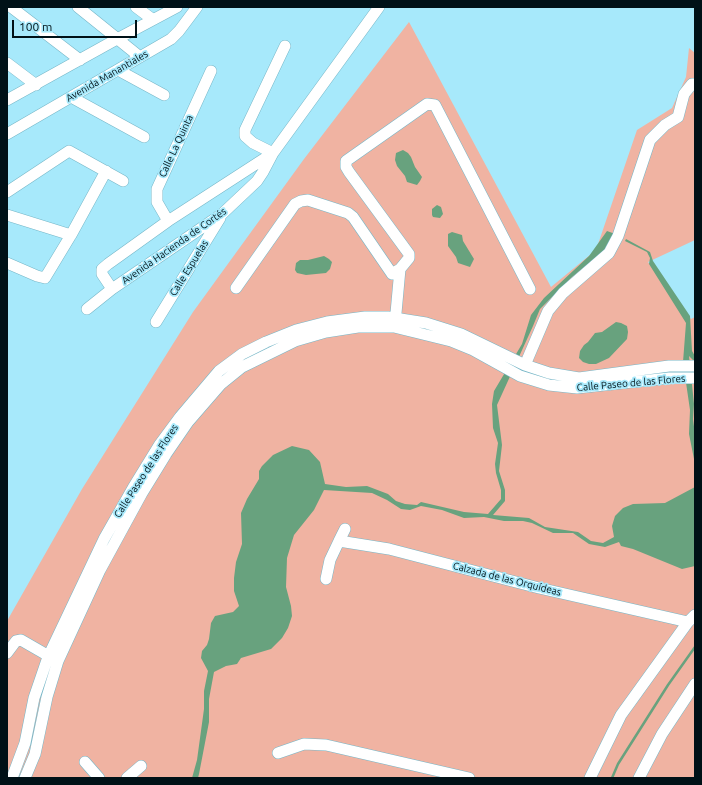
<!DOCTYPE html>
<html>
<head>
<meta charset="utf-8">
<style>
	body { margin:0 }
	#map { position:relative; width:702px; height:785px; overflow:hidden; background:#a7e9fb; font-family:Ubuntu,sans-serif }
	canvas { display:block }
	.frame { position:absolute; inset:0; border:8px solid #001117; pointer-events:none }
	.scale { position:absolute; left:12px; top:20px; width:125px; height:18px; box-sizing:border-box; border:2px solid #001117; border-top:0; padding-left:5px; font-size:12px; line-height:14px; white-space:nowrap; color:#001117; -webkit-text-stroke:3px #a7e9fb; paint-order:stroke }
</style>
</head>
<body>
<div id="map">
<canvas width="702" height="785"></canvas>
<div class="frame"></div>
<div class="scale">100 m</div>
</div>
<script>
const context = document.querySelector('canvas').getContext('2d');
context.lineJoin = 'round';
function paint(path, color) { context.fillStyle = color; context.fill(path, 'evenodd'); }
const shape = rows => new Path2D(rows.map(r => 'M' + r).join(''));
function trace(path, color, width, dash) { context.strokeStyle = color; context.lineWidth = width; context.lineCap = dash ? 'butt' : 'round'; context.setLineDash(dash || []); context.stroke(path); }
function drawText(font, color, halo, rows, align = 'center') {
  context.font = font + ' Ubuntu,sans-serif'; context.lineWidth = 3.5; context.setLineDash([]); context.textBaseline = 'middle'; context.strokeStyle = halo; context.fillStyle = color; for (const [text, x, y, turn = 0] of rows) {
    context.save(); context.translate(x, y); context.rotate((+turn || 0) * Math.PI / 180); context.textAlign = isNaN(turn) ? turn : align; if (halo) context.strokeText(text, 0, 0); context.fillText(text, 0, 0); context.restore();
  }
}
paint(shape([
	[409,22,551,287,596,250,637,130,672,108,686,77,689,48,695,53,695,240,648,262,691,319,695,317,695,778,7,778,7,621,82,489,193,312,304,159]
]), '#f0b3a2');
paint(shape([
	[403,150,408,153,411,157,415,167,422,177,420,181,417,185,407,182,405,176,397,166,395,160,396,153],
	[437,205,441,207,443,214,440,218,433,217,432,215,432,209],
	[607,231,618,235,612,236,605,250,572,277,540,309,533,326,497,405,502,445,499,471,505,490,505,501,493,515,529,518,545,527,578,532,591,541,603,543,614,537,612,526,615,516,623,508,633,504,665,503,695,487,695,566,682,569,633,549,621,546,619,542,605,547,589,544,573,533,553,533,532,523,523,521,504,521,484,517,464,518,442,510,421,506,410,510,401,509,387,500,372,493,324,490,314,510,294,535,287,558,286,587,291,606,292,616,288,628,282,638,271,649,241,658,237,664,226,666,214,672,209,699,209,722,199,774,198,778,192,778,197,760,204,709,204,691,208,671,201,658,202,651,207,645,209,639,211,623,215,616,233,612,239,606,234,591,234,578,236,562,242,544,241,513,247,499,259,479,259,471,262,466,273,455,292,446,309,450,320,462,325,484,346,487,367,486,388,494,396,501,405,504,417,505,421,502,464,512,488,514,501,499,501,490,496,473,495,464,498,443,493,428,492,404,494,391,522,344,531,315,544,298,589,256],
	[452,232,462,235,463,241,474,259,470,267,458,263,456,257,448,246,448,234],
	[626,239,650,252,653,261,690,316,692,351,695,356,695,362,689,356,694,404,693,419,695,434,695,464,689,434,690,410,683,362,686,323,649,264,650,258,647,252,625,241],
	[324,256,329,259,332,262,330,269,326,273,306,275,297,273,295,270,296,263,300,260,308,260],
	[616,322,621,323,627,326,628,332,627,339,609,358,596,364,589,364,583,362,579,358,580,351,584,345,588,342,595,333,602,332]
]), '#68a27e');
trace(shape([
	[612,778,618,764,668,685,695,647]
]), '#68a27e', 2.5);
const minor = shape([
	[11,7,80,60],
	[78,7,140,57],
	[136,7,152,19],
	[7,63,36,85],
	[118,70,164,95],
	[71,97,144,137],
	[7,100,117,39,177,7],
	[7,134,171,39,179,31,197,7],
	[7,192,69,151,123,181],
	[7,215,71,235],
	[168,221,157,202,157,189,211,71],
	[7,263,37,276,45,278,71,235,106,171],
	[392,274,400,269,409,258,409,254,349,172,346,167,346,161,427,104,435,105,530,289],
	[236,288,295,204,301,201,308,200,348,213,353,217,392,274],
	[112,289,102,274,102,269,108,264,168,221,273,153,379,7],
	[87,309,112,289,222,214,257,181,263,172,273,153,253,143,245,136,245,130,285,46],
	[156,322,220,218],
	[395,324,400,269],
	[525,365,548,311,563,293,609,253,618,236,650,140,665,125,678,117,684,94,692,84,695,84],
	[345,529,339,541,389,549,539,588,688,622],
	[326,579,330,560,339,541],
	[7,653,16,641,21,640,54,659],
	[278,753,304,744,326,745,469,778],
	[85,762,99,778],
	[12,778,25,743,34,698,48,657,104,539,133,488,160,444,180,417,219,371,242,354,266,342,296,330,327,322,365,317,388,317,426,323,461,334,525,365,549,373,579,378,669,366,695,366],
	[25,778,35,754,47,697,58,661,100,570,142,493,166,454,188,422,221,384,242,367,295,341,326,332,358,327,394,327,451,341,473,350,520,376,549,385,577,388,669,378,695,378],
	[127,778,141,766],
	[590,778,621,715,688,622,695,615],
	[639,778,662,734,695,684]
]);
trace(minor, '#76b6c7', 12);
trace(minor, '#fff', 11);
drawText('10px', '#001117', '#a7e9fb', [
	["Avenida Manantiales",107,76,-30],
	["Calle La Quinta",176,146,-65],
	["Avenida Hacienda de Cortés",174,246,-35],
	["Calle Espuelas",189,268,-58],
	["Calle Paseo de las Flores",631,383,-5],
	["Calle Paseo de las Flores",146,471,-57],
	["Calzada de las Orquídeas",507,579,14]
]);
</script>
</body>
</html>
